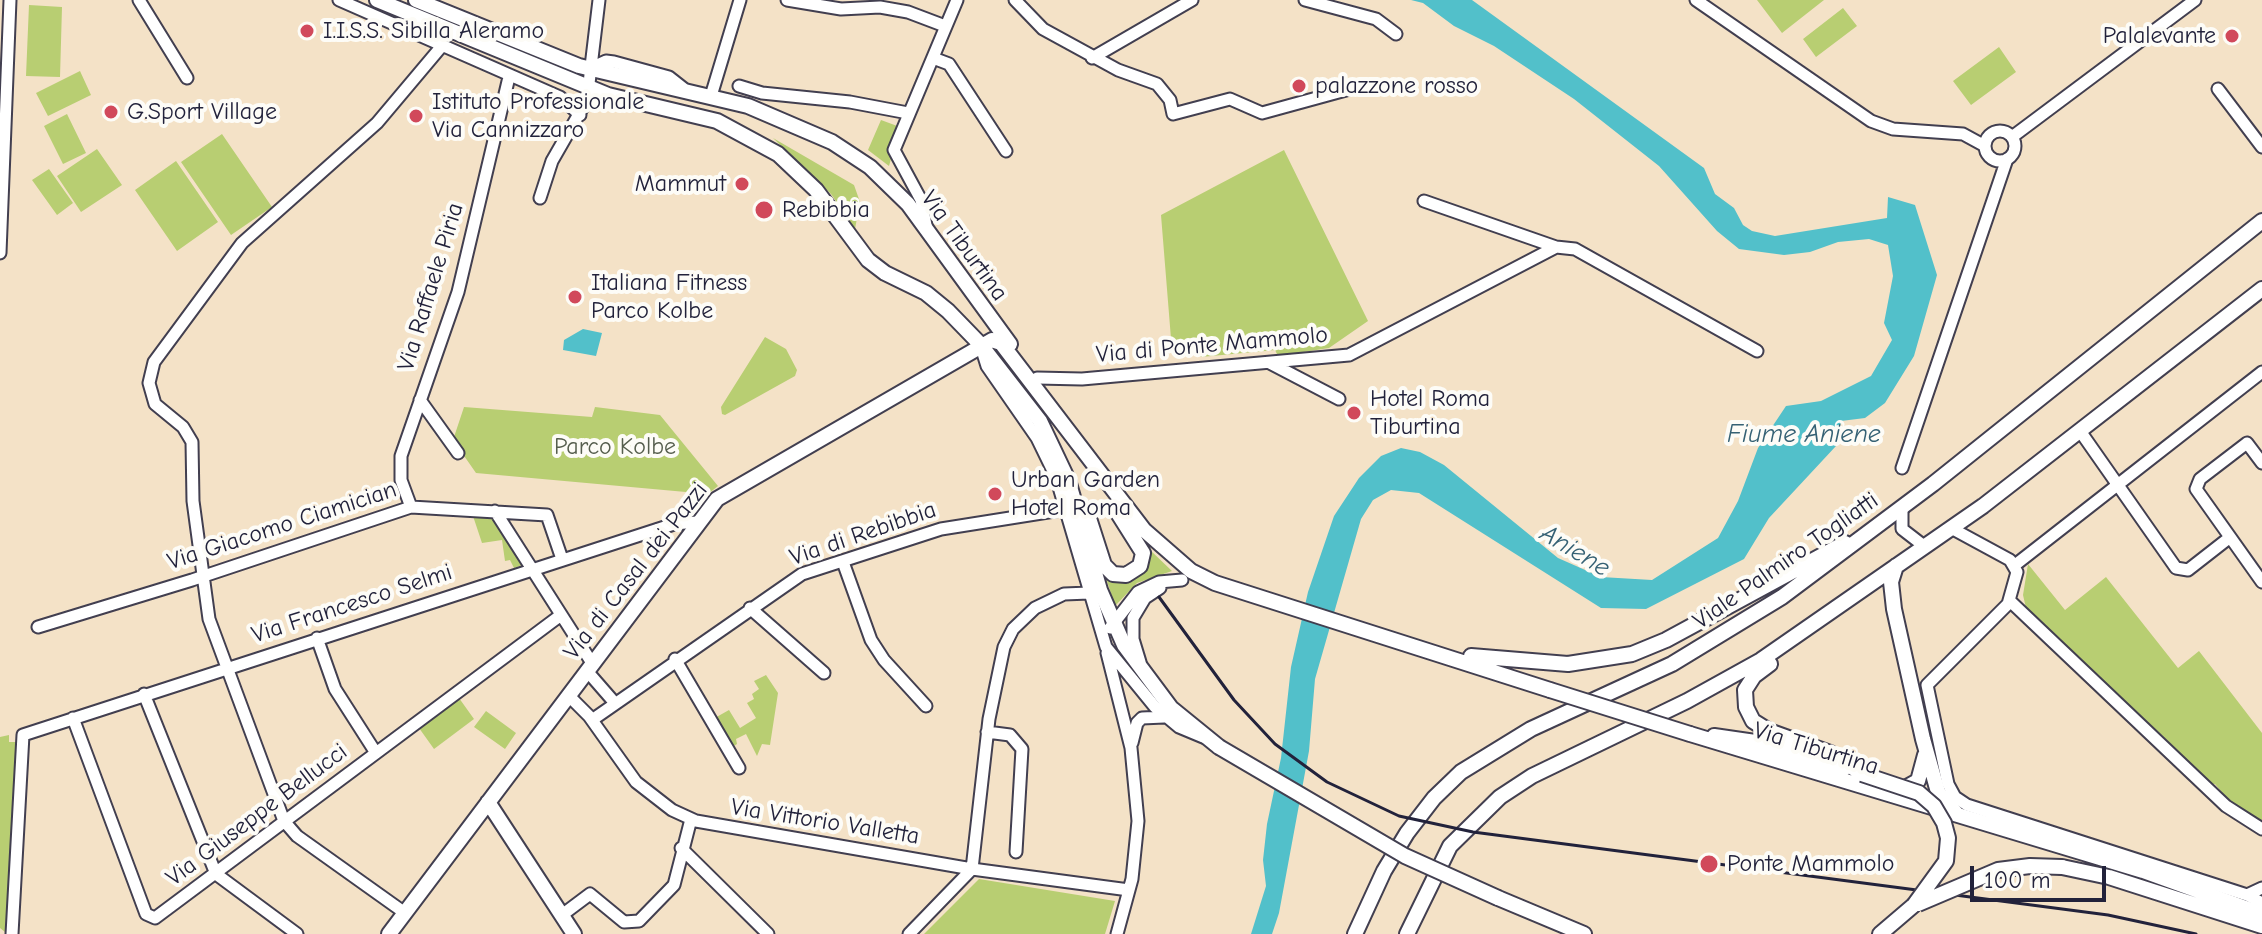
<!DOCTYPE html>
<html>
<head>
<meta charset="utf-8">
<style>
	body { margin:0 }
	#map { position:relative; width:2262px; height:934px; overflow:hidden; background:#f4e2c7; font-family:"Comic Neue",sans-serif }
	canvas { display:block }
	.scale { position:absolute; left:1970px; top:866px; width:136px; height:36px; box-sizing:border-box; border:4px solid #22223b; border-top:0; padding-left:10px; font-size:24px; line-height:28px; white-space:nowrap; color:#22223b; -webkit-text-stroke:6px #fdfcf7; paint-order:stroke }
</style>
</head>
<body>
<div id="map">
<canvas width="2262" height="934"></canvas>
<div class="scale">100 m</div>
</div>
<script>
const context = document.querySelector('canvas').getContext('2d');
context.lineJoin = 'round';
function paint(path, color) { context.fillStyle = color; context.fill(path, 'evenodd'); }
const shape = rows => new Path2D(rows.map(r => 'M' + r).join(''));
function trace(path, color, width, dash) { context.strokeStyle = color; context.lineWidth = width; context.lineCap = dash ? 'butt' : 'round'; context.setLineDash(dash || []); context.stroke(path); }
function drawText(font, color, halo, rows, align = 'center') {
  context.font = font + ' "Comic Neue",sans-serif'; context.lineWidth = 8; context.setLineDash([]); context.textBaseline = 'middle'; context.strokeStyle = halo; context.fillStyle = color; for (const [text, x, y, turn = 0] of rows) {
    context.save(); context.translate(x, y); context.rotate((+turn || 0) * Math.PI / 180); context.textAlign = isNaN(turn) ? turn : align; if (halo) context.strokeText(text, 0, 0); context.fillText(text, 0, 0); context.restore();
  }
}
paint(shape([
	[1757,0,1824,0,1782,33],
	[29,5,62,7,60,77,26,76],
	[1843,8,1857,26,1816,57,1803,39],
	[1999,47,2016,72,1971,105,1953,81],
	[80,71,91,95,48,116,36,93],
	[67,114,86,153,63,164,44,126],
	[881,120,900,127,889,166,868,150],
	[222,134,272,207,231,235,181,162],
	[773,138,854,185,860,202,855,229,831,194],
	[97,149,122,185,81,212,57,176],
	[1284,150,1368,321,1329,348,1278,356,1275,350,1201,357,1199,349,1172,351,1161,215],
	[176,161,218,222,177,251,135,190],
	[49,169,73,203,57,215,32,180],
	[765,337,786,349,797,370,795,376,725,415,722,414,721,407],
	[464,407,592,417,595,407,660,415,718,486,708,494,476,473,453,440],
	[473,516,493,517,525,564,514,568,510,560,505,561,502,540,482,543],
	[1150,550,1172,571,1137,583,1115,606,1106,578,1121,583,1136,578,1148,566],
	[2028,564,2065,610,2106,577,2178,668,2199,651,2262,733,2262,822,2234,807,2215,784,2210,786,2163,736,2130,709,2026,608,2023,595],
	[766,675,778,693,770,745,762,744,757,756,746,734,736,739,737,744,729,749,713,719,729,710,740,728,756,718,747,703,754,699,752,694,759,689,754,681],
	[459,698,474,719,434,749,419,728],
	[486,711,516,733,505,749,474,727],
	[9,735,9,742,16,742,8,931,5,932,0,928,0,737],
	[979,879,1115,901,1105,934,924,934]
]), '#b8ce72');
paint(shape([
	[1411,0,1472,0,1704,168,1715,194,1734,208,1743,225,1752,231,1775,236,1887,218,1888,197,1915,205,1937,275,1914,356,1885,403,1865,418,1841,421,1836,446,1769,518,1744,559,1646,609,1601,608,1419,493,1391,490,1373,500,1361,519,1315,679,1309,751,1279,913,1272,934,1251,934,1266,886,1263,860,1267,824,1281,758,1291,667,1308,592,1334,516,1359,478,1381,456,1401,448,1420,452,1444,465,1558,558,1601,577,1652,580,1718,538,1738,501,1758,448,1786,406,1821,401,1871,376,1892,340,1884,323,1893,276,1888,245,1869,239,1838,242,1810,252,1784,255,1739,249,1717,231,1659,166,1574,99,1494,46,1454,26,1423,3],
	[583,329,602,333,596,356,563,350,564,340]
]), '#52c0ca');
const minor = shape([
	[139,0,187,78],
	[339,0,560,97,580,115],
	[787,0,841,9,880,7,908,12,945,26],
	[1015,0,1043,29,1118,70,1157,84,1170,100,1173,114,1230,99,1262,113,1357,87],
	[1305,0,1376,19,1396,34],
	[1696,0,1871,121,1893,129,1963,134,1985,146],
	[933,58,949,64,1006,151],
	[1092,58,1192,0],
	[591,68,606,61,614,62,669,77,683,88],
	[739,86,762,93,850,102,908,113],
	[2218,89,2262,147],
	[711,96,740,0],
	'1985 146a15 15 0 1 1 30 0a15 15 0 1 1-30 0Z',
	[2012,137,2195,0],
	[540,198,552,161,587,100,599,0],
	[1424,201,1556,247,1575,249,1757,351],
	[926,225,921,200,894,150,957,0],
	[0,253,10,0],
	[982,350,987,366,1037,438,1056,477,1106,647,1155,707,1179,727,1203,737],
	[1270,363,1339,399],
	[1037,378,1082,379,1349,355,1556,247],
	[420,400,458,453],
	[2080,431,2176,568,2188,570,2229,538],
	[2262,463,2247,443,2200,479,2196,489,2262,582],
	[1902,468,2007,159],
	[411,507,401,480,401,456,458,292,509,77],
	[1902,508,1902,529,1924,546],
	[495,511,592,663],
	[1951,528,2010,560,2017,572,2008,604,1927,685,1948,784,1955,797,1967,805,2247,895,2262,903],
	[843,562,871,640,884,660,926,706],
	[2015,565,2262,372],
	[2010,601,2226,806,2262,829],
	[750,608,824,673],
	[38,627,192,580,411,507,547,515,562,559],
	[1110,628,1138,592,1159,582,1182,580],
	[317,638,335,689,376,753],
	[1107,653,1131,748,1138,821,1132,879,1117,934],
	[675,659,739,768],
	[1140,662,1133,639,1133,618,1145,598,1160,588],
	[587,671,614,702],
	[144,694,216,874,297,934],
	[568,695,589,716,636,782,672,810,696,821,972,869,1129,890],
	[73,718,146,914,155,918,561,615],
	[592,720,802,574,941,529,1067,509],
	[987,732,1010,735,1022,749,1016,852],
	[1132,743,1137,723,1142,718,1164,717],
	[681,848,768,934],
	[972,869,989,719,1004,647,1013,629,1035,608,1064,594,1089,593],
	[2247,895,2262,888],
	[405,913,297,836,284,821,209,619,193,501,192,442,183,427,155,404,149,383,154,362,242,243,377,123,441,47],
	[562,915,590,894,624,922,639,921,674,885,691,819],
	[12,934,23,735,674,524,697,522],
	[909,934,972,869]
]);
const major = shape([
	[377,0,608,95,717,121,778,154,816,190,868,260,885,273,926,293,948,311,981,345,1040,421,1068,480,1100,590,1124,645,1171,708,1219,747],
	[416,0,579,66,748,106,832,142,870,167,908,204,1010,344],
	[1086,509,1104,565,1113,574,1126,575,1140,566,1143,553,1114,507],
	[1896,566,1891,582,1894,609,1923,739,1938,792,1956,813],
	[1471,656,1568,664,1632,654,1666,640,1845,543],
	[1770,664,1754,676,1745,690,1746,707,1753,721,1769,731,1830,753,1862,774],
	[1690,734,2143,871,2262,914],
	[1714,736,1769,744,1845,768],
	[1898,792,1918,781,1925,755],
	[488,802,574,934],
	[2062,867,2109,877,2262,926],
	[1498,898,1584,934],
	[389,934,717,499,992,340,1001,343,1144,530,1191,571,1215,583,1550,690],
	[1355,934,1384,871,1407,833,1434,798,1461,772,1531,729,1672,664,1782,597,1933,484,2262,221],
	[1407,934,1450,846,1500,797,1532,776,1687,701,1761,660,1983,506,2262,289],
	[1880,934,1914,905]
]);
trace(minor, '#423f50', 15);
trace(major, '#423f50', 18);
trace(minor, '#fff', 11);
trace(major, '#fff', 14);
trace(shape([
	[1159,597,1234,700,1275,744,1327,782,1399,816,1473,832,2108,915,2196,934]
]), '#22223b', 3);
const majorBridge = shape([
	[1550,690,1690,734],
	[1219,747,1405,856,1498,898],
	[1862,774,1919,793,1934,806,1944,823,1948,838,1946,861,1914,905],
	[1918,904,1998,870,2030,866,2062,867]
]);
trace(majorBridge, '#423f50', 18, []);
trace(majorBridge, '#fff', 14);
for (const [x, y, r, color] of [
	[307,31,8,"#d1495b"],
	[2232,36,8,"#d1495b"],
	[1299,86,8,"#d1495b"],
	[111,112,8,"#d1495b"],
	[416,116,8,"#d1495b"],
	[742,184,8,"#d1495b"],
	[764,210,10,"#d1495b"],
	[575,297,8,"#d1495b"],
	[1354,413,8,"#d1495b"],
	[995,494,8,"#d1495b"],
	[1709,864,10,"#d1495b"]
]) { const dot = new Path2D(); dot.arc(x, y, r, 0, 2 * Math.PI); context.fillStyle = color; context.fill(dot); trace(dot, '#fdfcf7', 3); }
drawText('24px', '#22223b', '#fdfcf7', [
	["I.I.S.S. Sibilla Aleramo",323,31],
	["Palalevante",2216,36,"right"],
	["palazzone rosso",1315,86],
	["Istituto Professionale",432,102],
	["Via Cannizzaro",432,130],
	["G.Sport Village",127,112],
	["Mammut",726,184,"right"],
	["Rebibbia",782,210],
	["Italiana Fitness",591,283],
	["Parco Kolbe",591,311],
	["Hotel Roma",1370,399],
	["Tiburtina",1370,427],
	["Urban Garden",1011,480],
	["Hotel Roma",1011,508],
	["Ponte Mammolo",1727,864]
], 'left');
drawText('24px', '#22223b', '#fdfcf7', [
	["Via Tiburtina",964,246,54],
	["Via Raffaele Piria",431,287,-73],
	["Via di Ponte Mammolo",1212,345,-5],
	["Via Giacomo Ciamician",282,526,-18],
	["Via di Rebibbia",863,534,-19],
	["Viale Palmiro Togliatti",1786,561,-35],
	["Via di Casal dei Pazzi",636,571,-52],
	["Via Francesco Selmi",352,604,-18],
	["Via Tiburtina",1816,749,17],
	["Via Giuseppe Bellucci",257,815,-37],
	["Via Vittorio Valletta",825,822,9]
]);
drawText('24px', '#565e4e', '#fdfcf7', [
	["Parco Kolbe",615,447]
]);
drawText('italic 26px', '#356174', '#fdfcf7', [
	["Fiume Aniene",1804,435],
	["Aniene",1575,551,31]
]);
</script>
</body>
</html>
